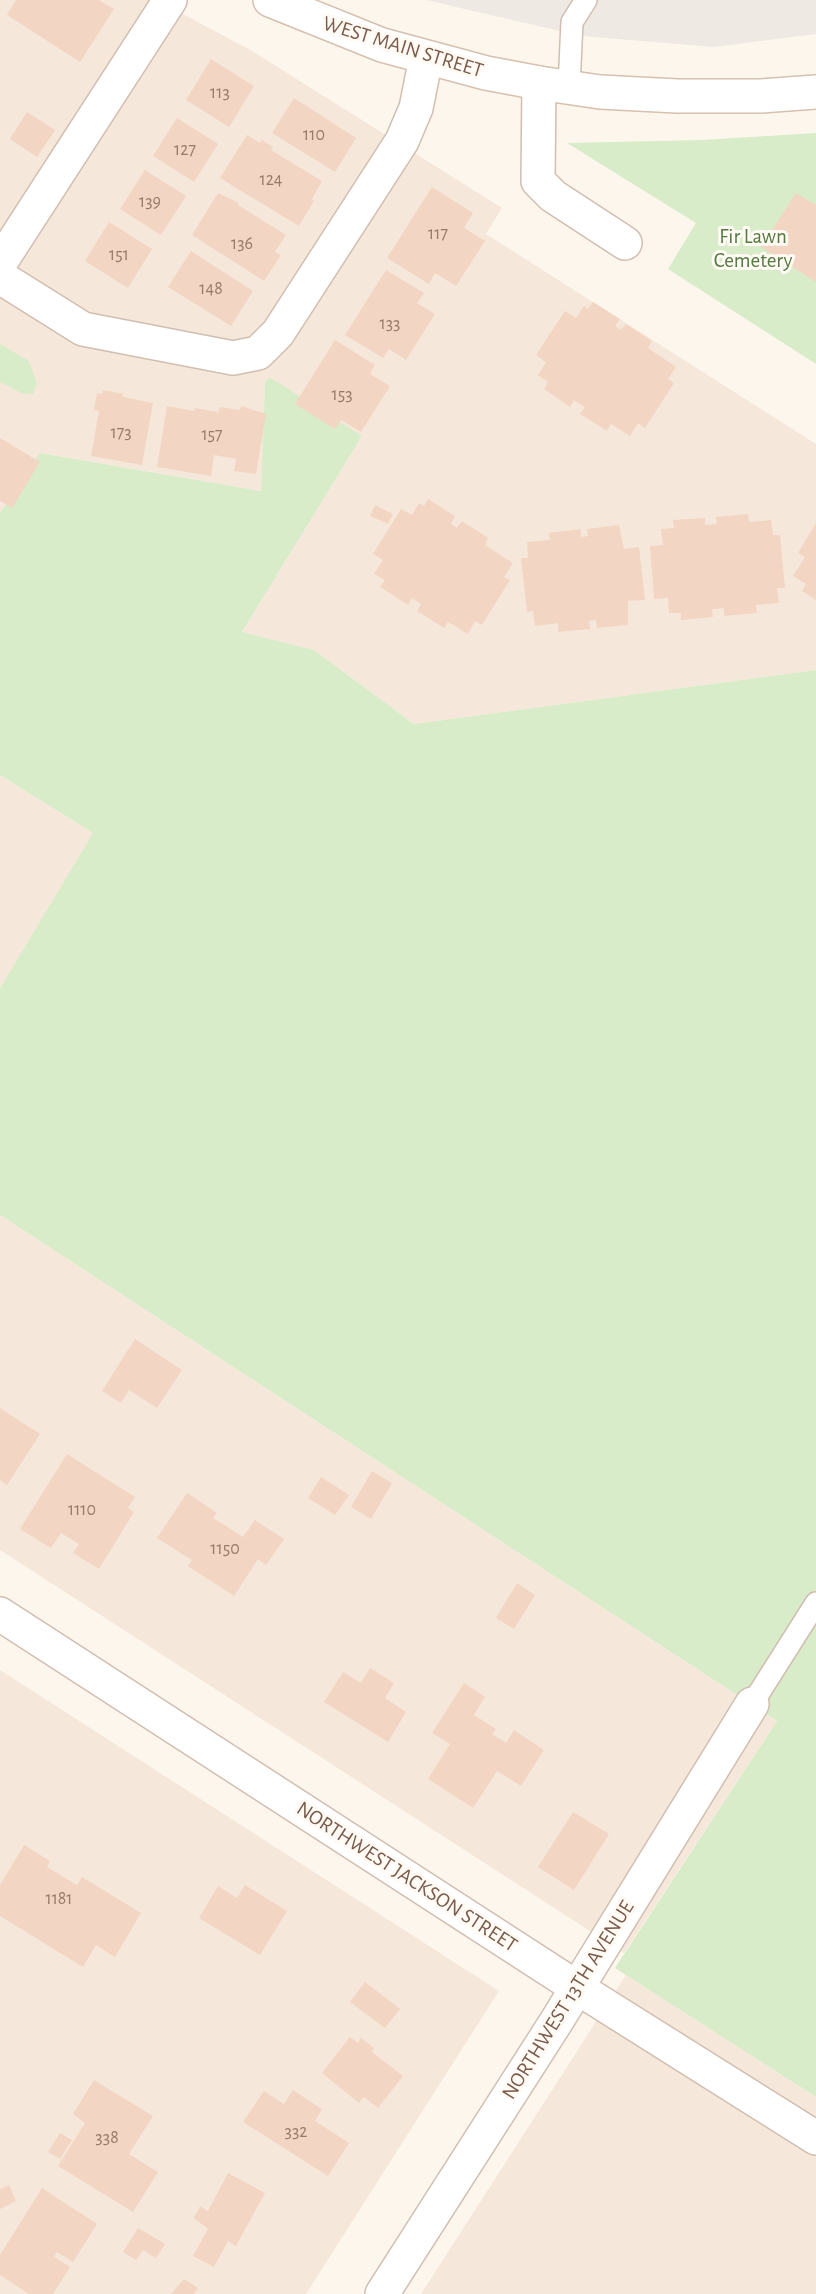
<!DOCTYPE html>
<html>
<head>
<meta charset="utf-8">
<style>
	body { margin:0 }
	canvas { display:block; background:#fdf6ec }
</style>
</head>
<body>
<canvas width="816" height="2294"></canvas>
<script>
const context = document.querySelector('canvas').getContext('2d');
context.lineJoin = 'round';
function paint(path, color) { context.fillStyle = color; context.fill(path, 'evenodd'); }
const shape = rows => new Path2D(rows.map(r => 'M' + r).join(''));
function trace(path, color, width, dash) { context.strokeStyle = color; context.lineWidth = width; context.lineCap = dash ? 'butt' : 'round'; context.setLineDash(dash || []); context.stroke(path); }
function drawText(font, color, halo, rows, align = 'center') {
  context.font = font + ' "Alegreya Sans",sans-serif'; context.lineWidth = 6; context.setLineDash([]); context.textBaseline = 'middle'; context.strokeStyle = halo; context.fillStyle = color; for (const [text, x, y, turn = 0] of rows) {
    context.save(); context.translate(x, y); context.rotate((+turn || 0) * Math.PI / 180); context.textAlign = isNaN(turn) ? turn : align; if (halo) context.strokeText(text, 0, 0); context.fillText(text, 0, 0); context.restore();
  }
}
paint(shape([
	[0,0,157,0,252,51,502,208,486,234,816,444,816,670,414,724,314,650,242,632,362,436,265,381,261,491,41,453,0,513],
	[0,775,93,833,0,988],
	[0,1215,777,1721,624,1953,0,1550],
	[0,1670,499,1991,306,2294,0,2294],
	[626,1975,816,2097,816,2294,421,2294]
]), '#f5e8da');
paint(shape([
	[426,0,816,0,816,34,714,47,581,36]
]), '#efe9e4');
paint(shape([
	[816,133,816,364,668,269,696,223,567,143,702,140],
	[0,344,29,361,37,384,33,394,21,393,0,382],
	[271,378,362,436,242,632,314,650,414,724,816,670,816,2097,615,1968,777,1721,0,1215,0,988,93,833,0,775,0,513,40,453,261,491,265,381]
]), '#d8ecc9');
paint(shape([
	[16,0,99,0,114,9,80,62,7,15],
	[211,59,254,86,229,127,186,100],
	[294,98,356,138,335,172,272,133],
	[27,112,55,130,37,157,10,139],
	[177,118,218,144,194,182,153,156],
	[247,135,260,143,262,140,273,147,271,150,322,181,312,199,314,201,299,226,220,178],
	[145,170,186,196,161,235,120,209],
	[432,187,473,213,464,228,485,241,456,286,435,273,429,284,387,258],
	[218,193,239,203,238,205,286,235,275,252,281,255,264,281,192,235],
	[796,193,816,205,816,282,761,247],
	[109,222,152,249,128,288,85,261],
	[191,251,253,291,231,326,168,287],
	[386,270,424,293,417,303,435,314,406,360,389,349,383,358,345,335],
	[593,302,620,319,615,326,621,330,626,324,652,341,648,348,676,367,668,379,674,383,645,428,638,423,630,436,611,424,607,431,580,414,585,407,574,400,570,407,544,389,548,382,538,375,546,362,536,355,565,311,576,318,584,306,588,309],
	[335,340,375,365,370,374,390,386,361,432,341,420,335,429,295,404],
	[103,390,123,394,123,397,153,403,142,465,91,456,99,411,94,410,97,393,102,394],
	[167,406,194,411,195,408,217,412,217,415,220,407,240,410,241,406,266,414,256,474,234,471,236,459,214,455,211,476,157,467],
	[0,438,40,462,12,508,0,501],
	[428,499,455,516,451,524,457,528,462,521,488,538,485,545,513,563,504,577,510,580,482,625,475,621,468,634,448,622,444,628,417,611,421,604,412,598,408,605,380,587,385,580,374,574,383,560,373,554,401,509,412,515,419,503,424,506],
	[375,505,393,514,388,524,370,516],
	[748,514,749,522,771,520,773,535,780,535,785,588,777,588,779,603,756,605,757,613,724,616,724,608,712,609,713,617,681,620,681,613,669,613,668,598,654,599,650,546,663,545,661,529,674,528,673,520,705,518,705,525,717,524,716,517],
	[816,523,816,600,802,591,806,584,793,576,805,557,798,553],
	[619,525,624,549,639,547,645,600,628,601,628,625,597,628,596,620,589,621,590,629,558,632,558,623,535,626,533,611,527,612,521,558,528,558,527,542,550,540,549,533,581,529,581,537,588,536,587,529],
	[135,1339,182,1370,157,1408,129,1390,121,1403,102,1391],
	[0,1408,40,1434,7,1485,0,1480],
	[67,1454,135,1497,128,1508,134,1512,99,1569,73,1553,79,1544,61,1533,51,1548,20,1529],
	[372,1471,392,1483,371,1519,351,1507],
	[321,1477,349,1495,335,1515,308,1498],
	[187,1493,217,1513,213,1518,243,1537,255,1520,284,1539,266,1565,258,1559,234,1596,188,1566,192,1560,157,1538],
	[517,1583,535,1595,514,1629,496,1618],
	[370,1668,394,1683,385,1698,406,1712,388,1742,324,1702,343,1672,361,1683],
	[464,1683,485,1697,474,1715,496,1729,492,1734,506,1743,514,1730,544,1750,521,1786,497,1771,473,1808,428,1779,450,1744,432,1733],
	[573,1812,609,1834,574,1890,538,1867],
	[24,1845,50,1861,47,1867,77,1885,82,1877,141,1913,115,1957,96,1945,83,1967,0,1916,0,1885],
	[245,1885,287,1911,260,1955,199,1918,218,1886,237,1898],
	[365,1982,400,2009,385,2028,350,2002],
	[350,2037,358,2043,361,2038,374,2048,372,2052,403,2076,378,2108,364,2097,359,2103,322,2073],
	[94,2080,153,2116,129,2154,158,2172,133,2212,58,2166,85,2123,73,2114],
	[293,2090,322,2109,315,2121,349,2143,328,2176,243,2122,264,2091,284,2104],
	[60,2133,72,2140,60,2159,48,2152],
	[228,2173,265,2193,236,2246,228,2241,214,2267,193,2256,208,2229,194,2218,200,2206,208,2211],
	[9,2185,16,2201,0,2209,0,2189],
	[42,2188,97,2224,73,2262,57,2252,54,2257,70,2267,53,2294,29,2294,0,2275,0,2255],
	[138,2228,165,2244,156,2258,143,2250,136,2260,123,2252],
	[184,2279,198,2288,194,2294,171,2294]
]), '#f3d5c3');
const lane = shape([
	[569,87,572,22,586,0],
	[752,1704,816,1603]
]);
const street = shape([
	[539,83,538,181,553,196,625,243],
	[0,263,170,0],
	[0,277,83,329,233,358,258,353,278,333,402,141,416,108,426,58],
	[0,1614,576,1987,816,2138],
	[382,2294,556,2022,752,1704]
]);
const secondary = shape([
	[270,0,382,45,486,73,539,83,600,92,677,96,761,96,816,92]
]);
trace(lane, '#d1beb0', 24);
trace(street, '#d1beb0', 36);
trace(secondary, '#d6c0b0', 36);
trace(lane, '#fff', 21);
trace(street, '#fff', 33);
trace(secondary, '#fff', 33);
drawText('18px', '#987a6a', null, [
	["113",220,93],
	["110",314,135],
	["127",185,150],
	["124",271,180],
	["139",150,202],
	["117",438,234],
	["136",242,244],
	["151",119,255],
	["148",211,289],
	["133",390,324],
	["153",342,395],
	["173",121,433],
	["157",212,435],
	["1110",82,1510],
	["1150",225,1549],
	["1181",59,1899],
	["332",296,2132],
	["338",107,2138]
]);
drawText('21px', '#7a5c4d', '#fffaf3', [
	["WEST MAIN STREET",403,47,17],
	["NORTHWEST JACKSON STREET",407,1877,33],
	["NORTHWEST 13TH AVENUE",568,2000,-58]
]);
drawText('21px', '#537a41', '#fffaf3', [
	["Fir Lawn",753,237],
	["Cemetery",753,261]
]);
</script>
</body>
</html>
